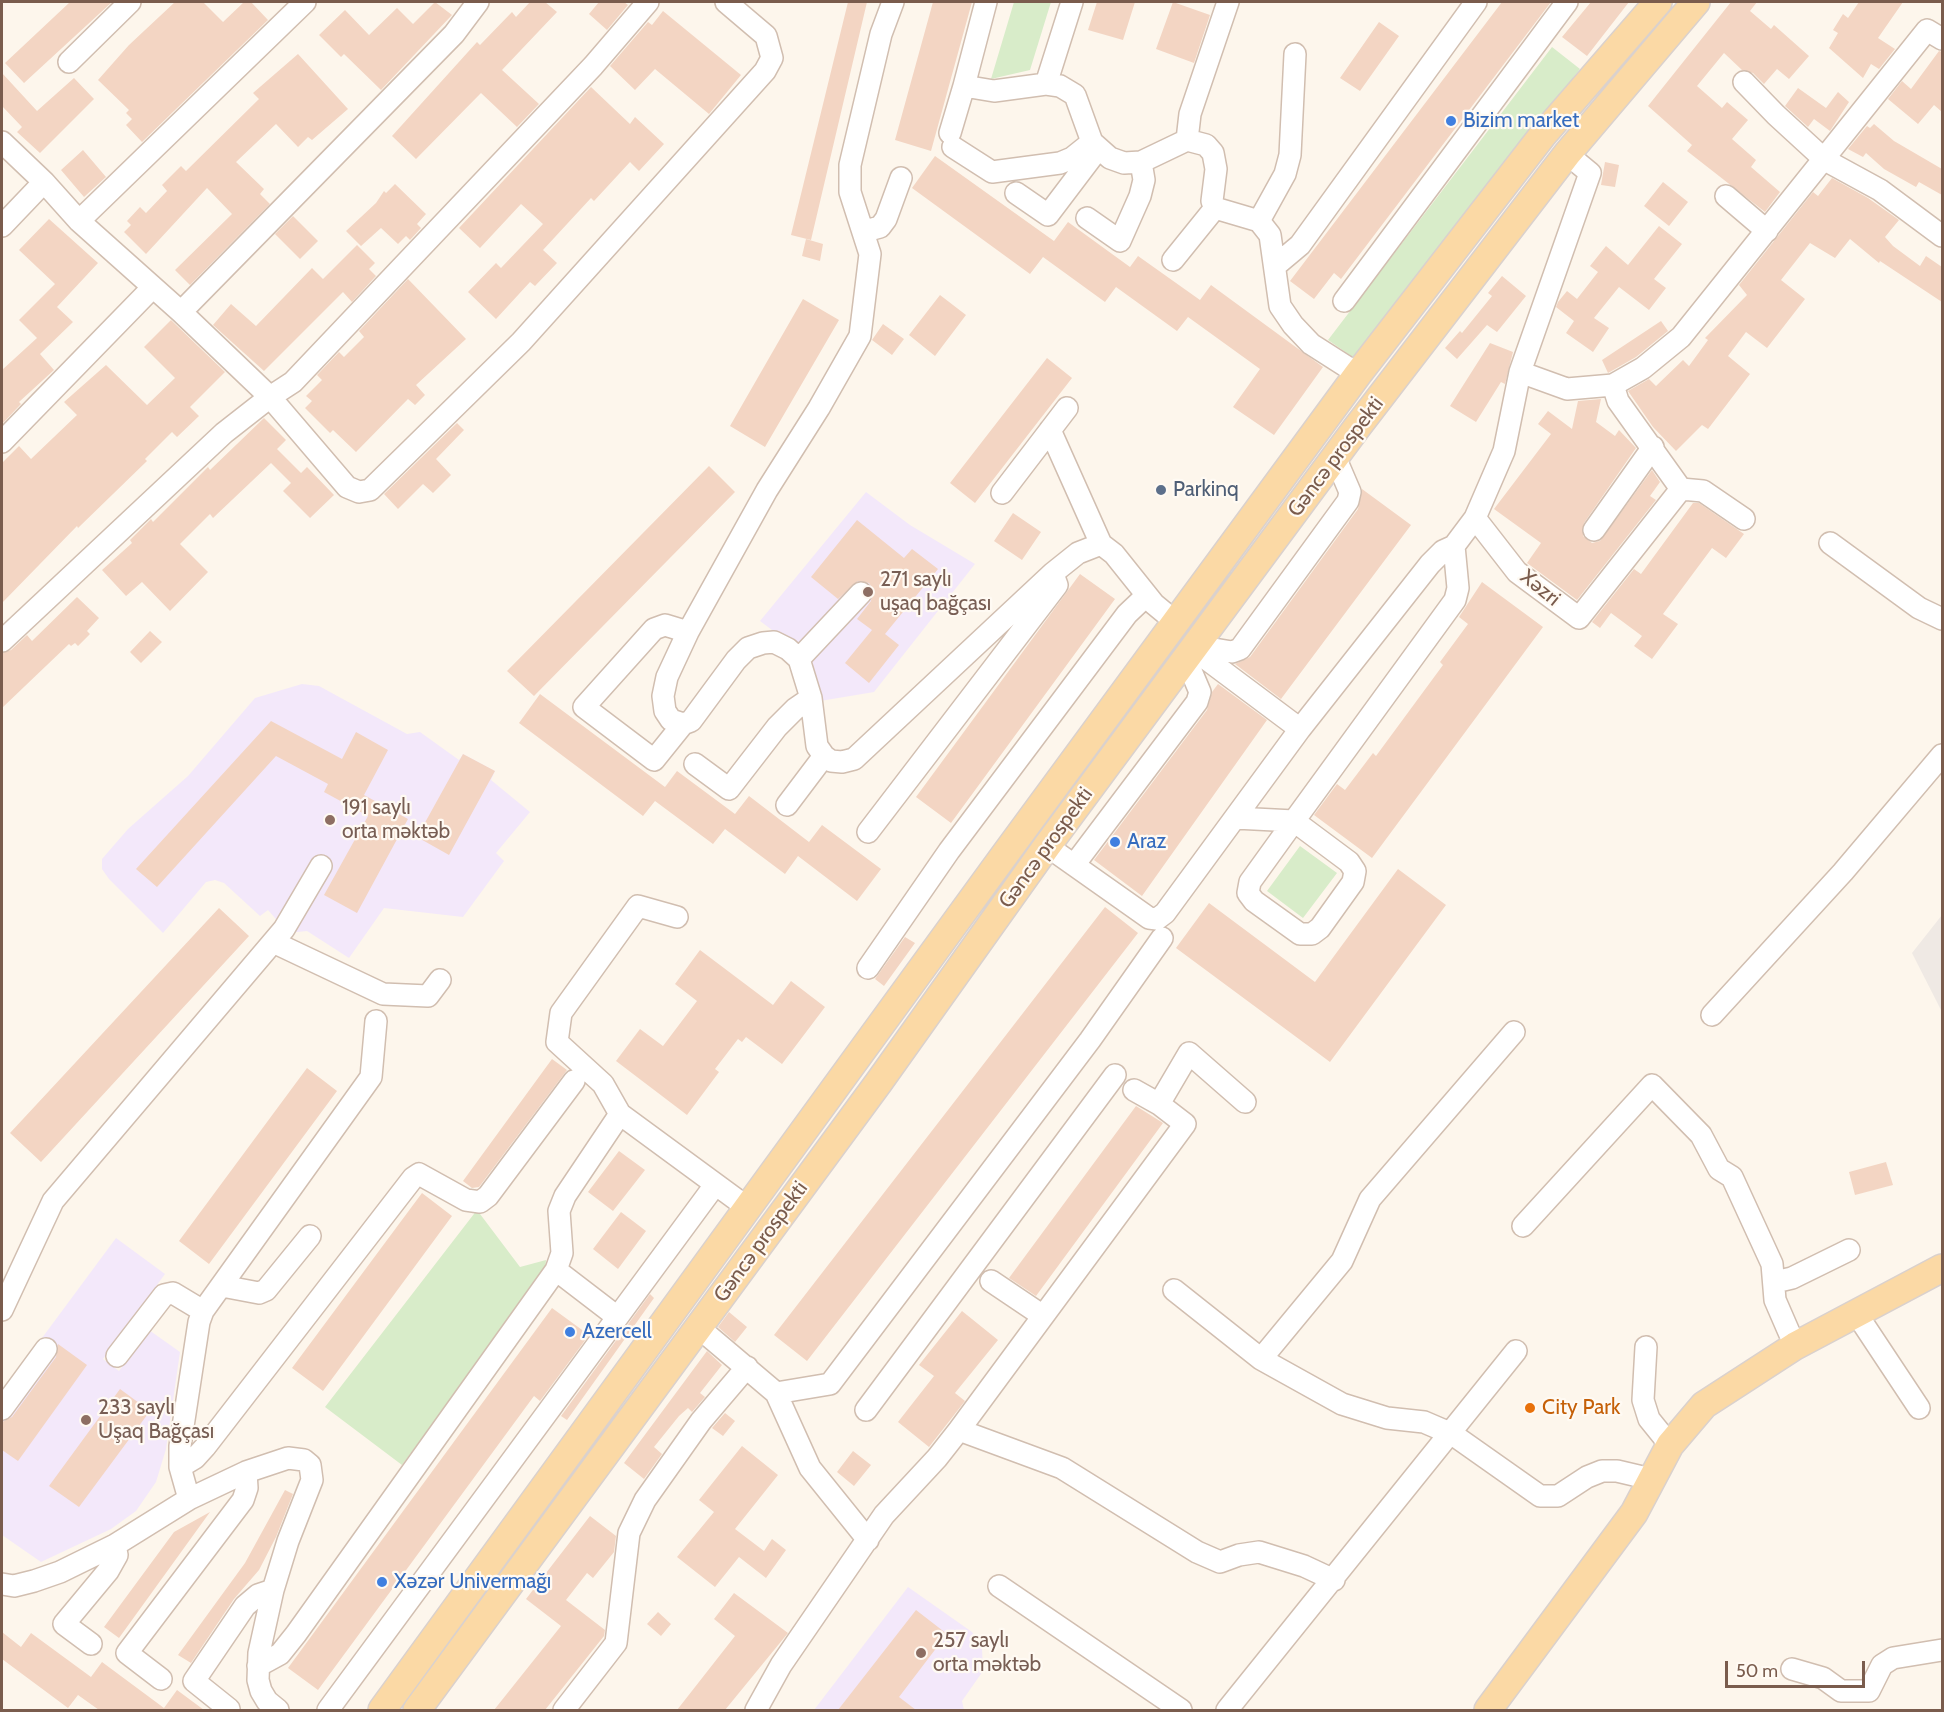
<!DOCTYPE html>
<html>
<head>
<meta charset="utf-8">
<style>
	body { margin:0 }
	#map { position:relative; width:1944px; height:1712px; overflow:hidden; background:#fdf6ec; font-family:Cabin,sans-serif }
	canvas { display:block }
	.frame { position:absolute; inset:0; border:3px solid #7a5c4d; pointer-events:none }
	.scale { position:absolute; left:1725px; top:1661px; width:140px; height:27px; box-sizing:border-box; border:3px solid #7a5c4d; border-top:0; padding-left:8px; font-size:18px; line-height:21px; white-space:nowrap; color:#7a5c4d; -webkit-text-stroke:4px #fffaf3; paint-order:stroke }
</style>
</head>
<body>
<div id="map">
<canvas width="1944" height="1712"></canvas>
<div class="frame"></div>
<div class="scale">50 m</div>
</div>
<script>
const context = document.querySelector('canvas').getContext('2d');
context.lineJoin = 'round';
function paint(path, color) { context.fillStyle = color; context.fill(path, 'evenodd'); }
const shape = rows => new Path2D(rows.map(r => 'M' + r).join(''));
function trace(path, color, width, dash) { context.strokeStyle = color; context.lineWidth = width; context.lineCap = dash ? 'butt' : 'round'; context.setLineDash(dash || []); context.stroke(path); }
function drawText(font, color, halo, rows, align = 'center') {
  context.font = font + ' Cabin,sans-serif'; context.lineWidth = 4.5; context.setLineDash([]); context.textBaseline = 'middle'; context.strokeStyle = halo; context.fillStyle = color; for (const [text, x, y, turn = 0] of rows) {
    context.save(); context.translate(x, y); context.rotate((+turn || 0) * Math.PI / 180); context.textAlign = isNaN(turn) ? turn : align; if (halo) context.strokeText(text, 0, 0); context.fillText(text, 0, 0); context.restore();
  }
}
paint(shape([
	[1942,915,1942,1012,1912,953]
]), '#efe9e4');
paint(shape([
	[866,492,910,525,975,564,874,692,820,701,804,654,760,621],
	[302,684,319,686,407,734,420,732,459,760,463,754,495,771,491,780,530,812,496,853,504,861,463,917,384,908,349,958,307,931,288,933,268,910,260,916,224,883,215,880,206,882,163,933,109,879,102,869,102,859,128,829,188,776,255,698],
	[116,1238,165,1274,103,1359,119,1371,149,1330,180,1352,166,1449,156,1482,136,1511,111,1529,41,1562,2,1535,2,1392],
	[908,1587,972,1632,982,1648,983,1671,962,1701,964,1710,814,1710]
]), '#f3e8fa');
paint(shape([
	[1014,2,1051,2,1030,70,991,79],
	[1552,47,1580,69,1357,360,1328,340],
	[1300,846,1337,873,1303,918,1267,891],
	[477,1210,520,1267,546,1260,545,1272,402,1465,325,1407]
]), '#d8ecc9');
paint(shape([
	[70,2,112,2,24,83,5,63],
	[175,2,203,2,223,22,244,2,251,2,268,20,142,142,126,125,132,119,126,113,129,110,98,80,129,45],
	[435,2,452,15,381,90,344,54,341,57,319,35,345,10,369,35,397,8,413,24],
	[530,2,545,2,557,12,502,70,539,104,517,127,481,93,416,159,392,136,477,42,480,45,512,12,516,17],
	[599,2,624,2,628,5,607,30,589,14],
	[848,2,867,2,811,240,791,235],
	[933,2,972,2,931,151,895,140],
	[1097,2,1135,2,1123,40,1088,30],
	[1173,2,1210,15,1194,63,1156,49],
	[1502,2,1551,2,1341,279,1334,273,1314,299,1290,281],
	[1591,2,1629,2,1587,56,1562,37],
	[1731,2,1757,2,1750,11,1771,29,1774,25,1809,56,1789,79,1777,69,1764,84,1753,73,1742,70,1724,53,1697,86,1722,108,1727,102,1748,120,1732,139,1756,160,1751,167,1780,192,1765,212,1687,151,1692,145,1648,106],
	[1859,2,1903,2,1878,38,1895,49,1879,69,1871,64,1863,78,1829,48,1838,33,1833,30,1843,14,1848,18],
	[663,11,741,75,709,114,655,69,635,90,610,66,648,22,652,25],
	[1379,22,1399,36,1360,91,1340,78],
	[1939,51,1942,52,1942,112,1934,105,1918,124,1888,99,1902,81,1911,89],
	[298,54,348,109,312,140,308,137,298,147,276,124,236,162,264,189,260,194,270,204,190,285,175,270,232,214,207,188,146,254,124,232,131,225,127,221,140,207,146,213,167,191,162,185,181,166,186,171,259,99,253,93],
	[2,73,37,111,74,78,94,99,40,153,17,132,22,127,2,106],
	[591,87,630,124,635,117,664,144,639,171,630,162,594,201,591,198,543,250,557,263,535,286,530,282,496,319,468,292,496,263,501,268,543,224,521,204,480,248,459,228],
	[1798,88,1826,108,1838,92,1849,102,1830,131,1814,119,1808,127,1785,106],
	[1874,124,1894,141,1942,169,1942,195,1919,182,1916,187,1884,169,1866,153,1863,157,1848,149,1867,126,1870,128],
	[83,150,106,177,84,197,61,170],
	[935,156,1054,241,1068,222,1130,267,1138,256,1200,300,1211,285,1323,367,1274,435,1233,407,1260,369,1188,317,1177,331,1116,287,1105,302,1043,257,1030,274,912,188],
	[1605,162,1619,165,1615,187,1601,185],
	[1832,178,1868,198,1899,220,1885,237,1893,246,1920,266,1926,256,1942,267,1942,302,1880,261,1879,263,1850,239,1835,258,1810,243,1781,280,1805,299,1767,348,1746,332,1728,356,1750,374,1708,429,1702,425,1676,451,1653,427,1628,391,1649,379,1656,386,1683,360,1689,366,1708,340,1705,338,1747,295,1739,285,1813,192,1818,196],
	[1663,182,1688,202,1669,226,1644,206],
	[395,184,426,214,417,224,421,228,410,240,406,236,398,244,381,228,361,246,346,231,376,203,384,191,386,193],
	[293,216,318,241,300,259,275,234],
	[49,219,98,263,57,307,73,322,40,354,54,370,19,402,21,404,2,424,2,370,37,338,19,320,55,284,19,250],
	[1659,226,1682,244,1654,279,1666,288,1649,310,1619,287,1594,318,1609,328,1593,352,1566,333,1574,321,1556,307,1558,302,1567,291,1577,299,1598,272,1590,266,1606,246,1628,265],
	[806,239,823,244,820,261,802,256],
	[357,245,375,263,369,269,376,276,352,302,343,292,264,371,213,325,231,304,256,326,312,268,323,279],
	[1502,276,1526,296,1497,332,1487,325,1457,359,1445,348,1460,331,1462,333,1492,296,1488,293],
	[408,279,466,339,416,385,425,395,415,405,408,399,356,452,333,430,330,433,305,408,312,401,306,396,322,380,317,375,339,352,344,357,364,337,359,331],
	[940,295,966,315,935,356,909,335],
	[803,299,839,320,765,447,730,426],
	[171,320,225,372,190,407,199,416,177,437,172,432,145,459,147,461,78,528,77,526,2,603,2,463,19,446,31,459,77,415,64,402,106,365,147,405,175,378,144,347],
	[1661,321,1668,331,1636,357,1608,373,1602,360],
	[883,324,904,339,892,355,872,340],
	[1490,343,1513,352,1505,384,1501,382,1476,422,1450,406],
	[1047,358,1072,378,975,503,950,483],
	[1601,399,1596,422,1615,436,1619,430,1636,448,1584,523,1583,536,1592,543,1600,541,1652,470,1660,482,1650,496,1656,500,1577,600,1527,563,1541,543,1494,509,1551,434,1538,424,1548,411,1572,429,1578,401],
	[264,418,286,440,277,449,301,473,307,467,334,495,310,518,283,491,291,483,271,463,213,518,210,514,180,544,208,572,170,611,142,582,126,596,102,570,132,543,130,540,151,519,153,522,208,467,210,470],
	[457,423,464,430,436,459,451,475,433,493,423,484,398,509,384,494],
	[709,466,735,492,534,696,507,671],
	[1362,489,1411,525,1281,699,1235,664,1250,657,1358,509],
	[1693,503,1699,503,1744,534,1726,558,1712,548,1663,614,1678,624,1652,659,1634,646,1642,636,1611,613,1600,628,1592,622,1634,569,1641,574],
	[1013,513,1041,532,1022,560,994,541],
	[857,520,904,558,912,549,938,569,885,634,899,645,869,683,845,663,872,630,857,619,871,601,873,589,869,583,858,581,838,599,811,577],
	[1080,574,1115,599,951,823,916,797],
	[1482,582,1543,627,1372,858,1314,815,1337,784,1345,790,1373,753,1376,756,1443,665,1440,662,1468,624,1459,617],
	[77,597,99,618,87,631,90,634,78,646,75,643,71,646,69,644,2,708,2,653,11,650,27,635,32,641],
	[150,631,162,642,141,663,130,652],
	[1218,684,1267,720,1142,896,1094,860,1207,710,1212,692],
	[540,694,665,787,677,771,735,814,749,796,809,842,822,825,881,869,857,901,798,856,785,874,725,829,713,844,655,801,643,816,519,723],
	[271,721,342,759,356,732,388,750,364,795,408,819,357,913,324,895,368,816,324,792,328,784,276,756,157,887,136,869],
	[463,754,495,771,449,855,417,837],
	[1398,869,1446,905,1330,1062,1176,948,1209,903,1315,982],
	[1105,907,1138,933,807,1361,774,1335],
	[219,908,249,936,41,1162,10,1133],
	[905,937,915,943,884,986,875,979],
	[700,950,773,1005,791,981,825,1007,782,1064,746,1037,742,1042,738,1039,715,1069,719,1072,687,1115,616,1061,640,1029,663,1046,697,1001,675,984],
	[552,1059,567,1070,479,1187,472,1188,463,1181],
	[307,1068,337,1091,209,1264,179,1241],
	[1136,1106,1163,1123,1036,1296,1009,1278],
	[619,1151,645,1170,613,1211,588,1192],
	[1886,1162,1893,1185,1855,1195,1849,1172],
	[422,1193,452,1216,323,1391,292,1368],
	[621,1212,646,1231,618,1269,593,1249],
	[650,1294,654,1298,567,1420,561,1416],
	[552,1308,589,1335,540,1401,534,1396,318,1690,288,1668],
	[962,1311,998,1340,955,1393,965,1401,929,1447,898,1422,934,1376,919,1365],
	[729,1312,747,1327,735,1342,718,1327],
	[58,1344,87,1365,18,1461,2,1450,2,1422,12,1417,56,1357],
	[707,1351,722,1365,700,1393,705,1397,692,1412,688,1408,679,1416,654,1447,662,1454,644,1479,624,1463],
	[120,1389,150,1411,79,1507,49,1486],
	[725,1413,735,1421,723,1436,712,1428],
	[742,1446,778,1475,735,1529,764,1551,772,1539,786,1550,766,1578,739,1557,715,1587,677,1557,714,1512,699,1500],
	[853,1451,871,1465,854,1486,837,1472],
	[285,1490,293,1494,276,1537,259,1570,234,1599,191,1663,178,1655,245,1563],
	[210,1512,119,1638,104,1627,174,1532],
	[590,1516,616,1536,614,1552,593,1578,587,1573,566,1600,605,1630,604,1636,545,1710,494,1710,561,1626,526,1599],
	[734,1593,788,1633,725,1710,677,1710,735,1636,714,1619],
	[916,1610,947,1634,899,1697,916,1710,838,1710],
	[658,1612,671,1624,661,1636,647,1624],
	[2,1632,21,1647,31,1633,91,1677,102,1662,164,1708,177,1690,204,1710,99,1710,78,1695,68,1708,2,1659]
]), '#f3d5c3');
const minor = shape([
	[893,2,881,34,850,165,850,192,870,254,860,336,819,408,767,490,688,632,667,677,663,696,665,711,671,720,683,724,691,721,736,660,748,648,763,643,774,642,788,649,799,659,811,698,817,746,824,756,831,761,842,762,854,759,1053,573,1078,553,1101,544,1114,554,1154,604,1177,623],
	[986,2,964,86,994,91,1046,84,1060,86,1075,95,1092,142,1110,158,1124,163,1141,162,1187,140,1206,145,1213,153,1216,169,1212,201,1215,208,1259,221,1270,235,1280,306,1293,325,1311,344,1358,374],
	[69,62,130,2],
	[1744,82,1776,115,1825,160,1880,190,1942,236],
	[1046,84,1072,2],
	[950,133,964,86],
	[1187,140,1190,114,1228,2],
	[2,142,44,182,79,221,181,312,270,397,347,487,359,492,370,490,521,342,765,71,772,58,766,36,726,2],
	[953,147,992,172,1060,163,1072,158,1092,142],
	[1567,154,1590,173,1520,372,1567,389,1613,385,1643,368,1681,337,1927,30,1942,39],
	[1016,193,1048,215,1098,149],
	[1726,196,1767,231],
	[1087,218,1120,241,1140,196,1144,180,1141,162],
	[79,221,305,2],
	[1259,221,1285,174,1290,155,1295,54],
	[2,226,44,182],
	[865,231,880,227,886,219,901,178],
	[1173,260,1215,208],
	[1275,266,1300,245,1476,2],
	[1344,301,1567,2],
	[181,312,454,34,478,2],
	[1520,372,1504,451,1475,518,1517,572,1579,618,1681,489],
	[1613,385,1618,401,1681,489,1703,491,1744,519],
	[1050,430,1101,544],
	[2,442,153,287],
	[1002,493,1067,408],
	[1594,530,1653,447],
	[1830,543,1919,608,1942,619],
	[2,641,224,433,270,397,293,382,593,66,648,2],
	[1196,646,1232,652,1240,649,1348,501,1350,492,1335,457],
	[1193,649,1300,729],
	[799,659,861,593],
	[683,724,654,760,584,707,654,629,665,625,688,632],
	[695,764,729,789,777,727,795,709,811,698],
	[787,805,824,756],
	[1235,818,1294,821,1349,862,1355,871,1353,882,1320,928,1312,934,1300,934,1254,901,1248,893,1250,882,1294,821,1455,600,1458,588,1454,546],
	[868,832,1057,585,1053,574],
	[1047,846,1149,918,1157,919,1165,913,1300,729,1430,564,1443,551,1454,546,1475,518],
	[1074,865,1197,702,1200,692,1186,659],
	[677,917,638,906,561,1013,557,1042,603,1084,620,1114,748,1208],
	[273,942,383,994,428,996,440,980],
	[868,968,949,851,1127,614,1146,596],
	[1712,1015,1843,872,1942,755],
	[1134,1090,1159,1104],
	[1523,1226,1652,1085,1701,1135,1719,1169,1732,1177,1772,1264,1775,1300,1795,1346],
	[556,1270,616,1316],
	[991,1281,1043,1316],
	[1775,1282,1792,1278,1849,1250],
	[222,1286,259,1293,266,1290,310,1236],
	[1174,1290,1261,1359,1342,1404,1387,1418,1424,1422,1452,1434,1540,1496,1558,1496,1587,1477,1602,1471,1617,1471,1651,1479],
	[2,1310,53,1201,284,929,321,866],
	[1856,1313,1919,1408],
	[698,1327,776,1393,810,1468,868,1540],
	[1646,1347,1643,1400,1649,1419,1670,1445],
	[117,1356,164,1295,173,1293,203,1311],
	[1261,1359,1342,1261,1370,1199,1514,1032],
	[776,1393,830,1384,1090,1040,1162,938],
	[2,1409,46,1349],
	[866,1410,1115,1075],
	[959,1430,1062,1468,1197,1552,1220,1562,1239,1555,1259,1552,1304,1566,1334,1580],
	[180,1467,195,1458,205,1447,413,1178,419,1174,466,1200,480,1202,488,1196,574,1081],
	[189,1499,180,1467,180,1446,199,1322,203,1311,371,1077,376,1021],
	[2,1584,14,1586,34,1581,60,1572,115,1545,189,1499,246,1472,288,1458,304,1460,310,1465,312,1480,288,1541,273,1590,259,1653,258,1680,261,1691,267,1701,278,1710],
	[999,1586,1181,1710],
	[91,1644,64,1624,108,1571,117,1555,115,1545],
	[258,1666,280,1654,296,1634,556,1270,562,1253,559,1211,565,1196,620,1114],
	[1792,1669,1823,1678,1841,1691,1869,1691,1882,1665,1893,1658,1942,1650],
	[161,1679,127,1653,243,1500,247,1488,246,1472],
	[229,1709,194,1681,245,1606,258,1595,273,1590],
	[328,1710,715,1185],
	[564,1710,616,1643,629,1533,645,1500,701,1421,747,1367],
	[756,1710,781,1665,884,1515,937,1458,959,1430,1185,1124,1159,1104,1189,1053,1245,1102],
	[1227,1710,1516,1351]
]);
const major = shape([
	[382,1710,1003,857,1358,374,1542,136,1658,2],
	[417,1710,879,1082,1047,846,1358,426,1567,154,1696,2],
	[1488,1710,1634,1513,1670,1445,1704,1405,1795,1346,1942,1268]
]);
trace(minor, '#d1beb0', 24);
trace(major, '#dad1cd', 30);
trace(minor, '#fff', 21);
trace(major, '#fbd9a5', 27);
for (const [x, y, r, color] of [
	[1451,121,6,"#3f7fe0"],
	[1161,490,6,"#5c6f8a"],
	[868,592,6,"#8d6e63"],
	[330,820,6,"#8d6e63"],
	[1115,842,6,"#3f7fe0"],
	[570,1332,6,"#3f7fe0"],
	[1530,1408,6,"#e8710a"],
	[86,1420,6,"#8d6e63"],
	[382,1582,6,"#3f7fe0"],
	[921,1653,6,"#8d6e63"]
]) { const dot = new Path2D(); dot.arc(x, y, r, 0, 2 * Math.PI); context.fillStyle = color; context.fill(dot); trace(dot, '#fffaf3', 2); }
drawText('21px', '#366cbe', '#fffaf3', [
	["Bizim market",1463,121],
	["Araz",1127,842],
	["Azercell",582,1332],
	["Xəzər Univermağı",394,1582]
], 'left');
drawText('21px', '#7a5c4d', '#fffaf3', [
	["Gəncə prospekti",1336,457,-53],
	["Xəzri",1540,588,39],
	["Gəncə prospekti",1046,848,-54],
	["Gəncə prospekti",761,1242,-54]
]);
drawText('21px', '#4e5e75', '#fffaf3', [
	["Parkinq",1173,490]
], 'left');
drawText('21px', '#785e54', '#fffaf3', [
	["271 saylı",880,580],
	["uşaq bağçası",880,604],
	["191 saylı",342,808],
	["orta məktəb",342,832],
	["233 saylı",98,1408],
	["Uşaq Bağçası",98,1432],
	["257 saylı",933,1641],
	["orta məktəb",933,1665]
], 'left');
drawText('21px', '#c56008', '#fffaf3', [
	["City Park",1542,1408]
], 'left');
</script>
</body>
</html>
